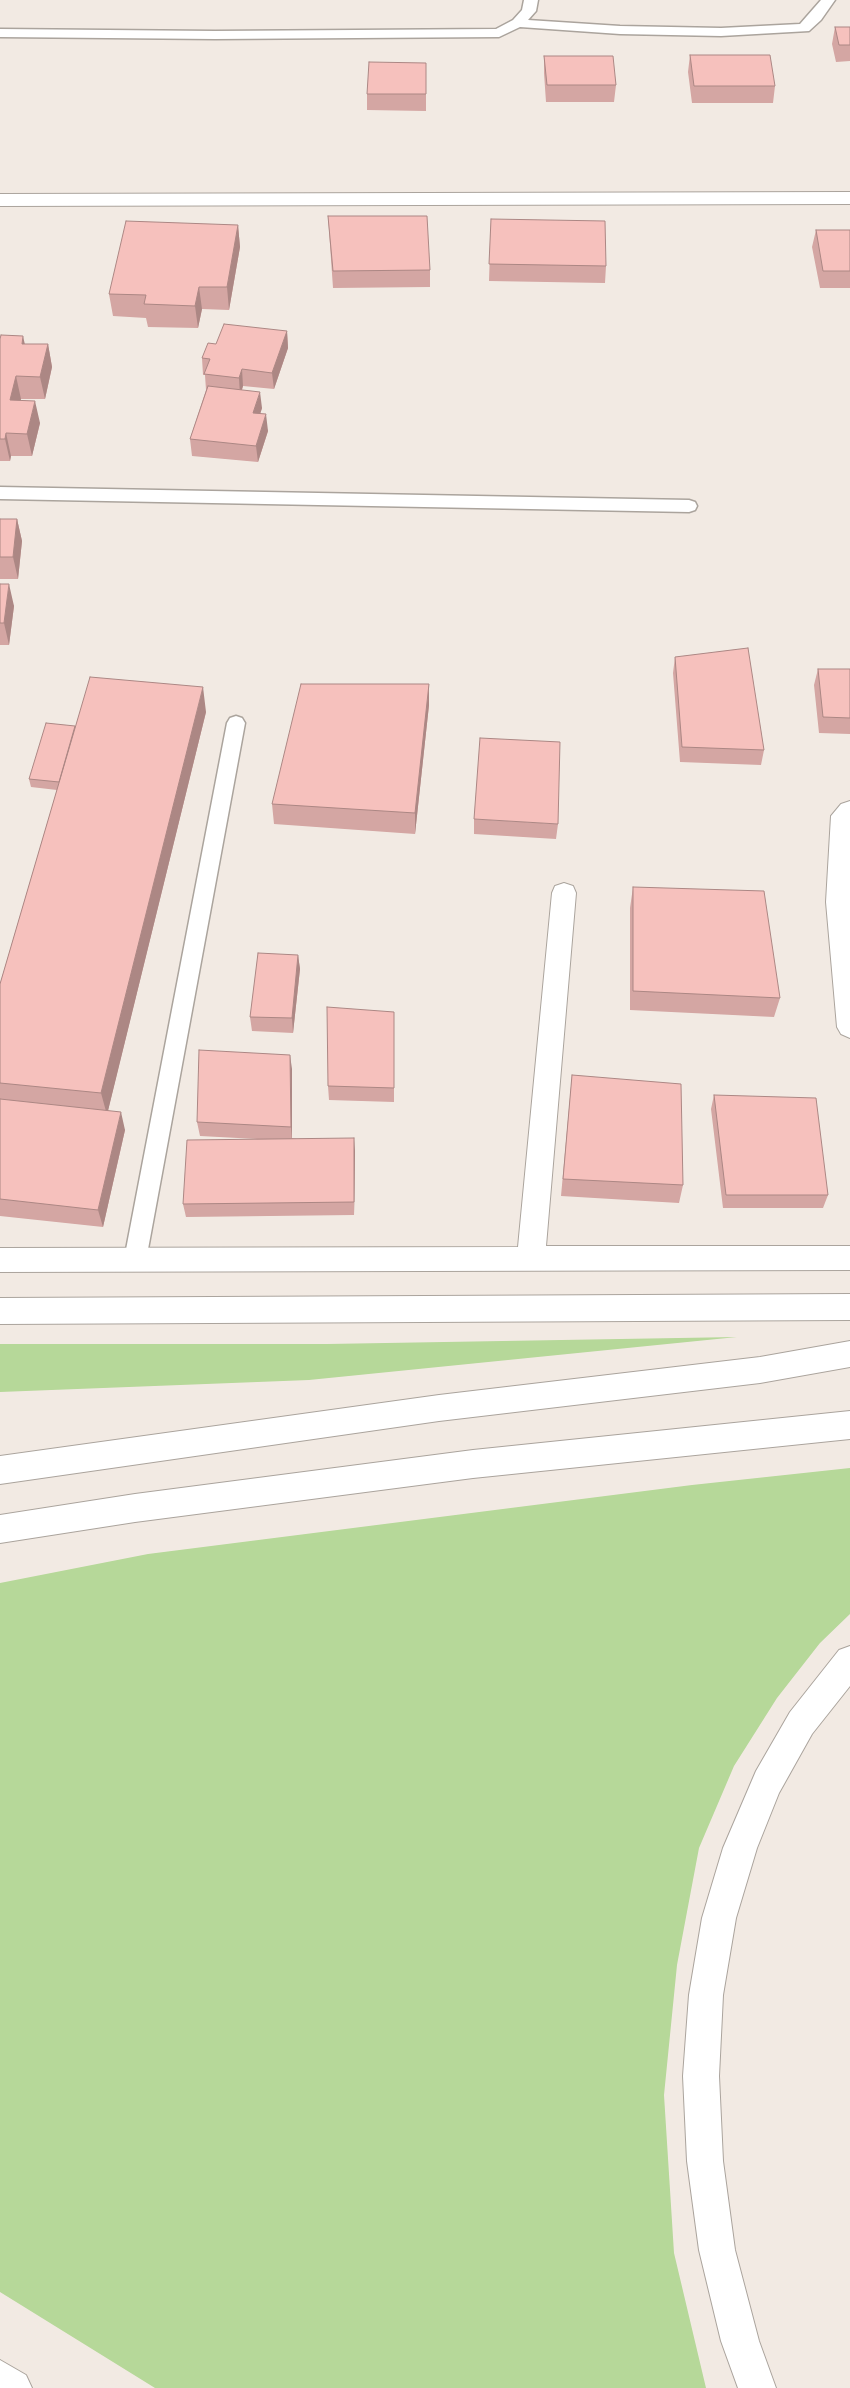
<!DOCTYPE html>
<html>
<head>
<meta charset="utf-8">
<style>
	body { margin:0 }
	canvas { display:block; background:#f2eae3 }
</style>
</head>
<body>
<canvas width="850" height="2388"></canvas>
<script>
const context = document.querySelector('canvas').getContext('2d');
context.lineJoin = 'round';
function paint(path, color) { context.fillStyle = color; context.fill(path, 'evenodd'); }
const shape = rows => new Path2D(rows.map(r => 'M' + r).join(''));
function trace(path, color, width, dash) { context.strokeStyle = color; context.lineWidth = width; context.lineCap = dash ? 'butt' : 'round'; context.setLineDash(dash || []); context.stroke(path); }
paint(shape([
	[737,1337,309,1380,0,1392,0,1344,327,1344],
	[850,1468,850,1614,820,1643,777,1698,734,1766,699,1848,677,1965,664,2095,674,2253,706,2388,155,2388,0,2292,0,1583,148,1554,692,1485]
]), '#b6d899');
const service = shape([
	[524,0,538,0,536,11,528,20,620,26,721,28,800,24,821,0,835,0,821,20,809,31,721,36,620,34,520,27,499,37,215,39,0,37,0,29,215,31,496,29,513,20,522,10,524,0],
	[0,487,689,500,695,502,697,506,695,510,689,512,0,499,0,487],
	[236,716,242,718,245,723,146,1260,143,1267,135,1269,127,1267,124,1260,227,723,230,718,236,716]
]);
const minor = shape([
	[850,192,850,204,0,206,0,194,850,192],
	[850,801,850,1038,841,1034,837,1027,826,902,831,816,841,804,850,801],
	[564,883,573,886,576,893,546,1246,850,1246,850,1270,0,1272,0,1248,518,1247,552,893,555,886,564,883]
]);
const trunk = shape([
	[850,1294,850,1320,0,1324,0,1298,850,1294],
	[850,1341,850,1367,760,1383,439,1421,0,1484,0,1456,439,1395,760,1357,850,1341],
	[850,1411,850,1439,473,1478,135,1522,0,1543,0,1515,135,1494,473,1450,850,1411],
	[850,1646,850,1686,812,1734,779,1793,757,1848,736,1918,723,1995,719,2076,723,2161,735,2250,759,2341,776,2388,738,2388,721,2341,699,2250,687,2161,683,2076,689,1995,702,1918,723,1848,756,1771,790,1712,839,1650,850,1646],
	[0,2360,26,2375,32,2388,0,2388,0,2360]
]);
trace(service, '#aba49d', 3);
trace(minor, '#aba49d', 2);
trace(trunk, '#aba49d', 2);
paint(service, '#fff');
paint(minor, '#fff');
paint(trunk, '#fff');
paint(shape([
	[835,27,850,27,850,61,836,62,832,44],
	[690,55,775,86,773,103,692,103,688,72],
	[544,56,616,85,614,102,546,102,544,73],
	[426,63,426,111,367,110,367,94],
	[328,216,430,270,430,287,333,288],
	[491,219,606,266,605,283,489,281],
	[238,225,240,247,229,310,202,309,198,328,148,327,146,318,113,316,109,294],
	[816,230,850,230,850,288,820,288,812,247],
	[287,331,288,348,274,389,243,386,242,390,262,408,260,414,268,431,258,462,192,456,190,439,206,390,205,375,203,375,202,358],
	[0,339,25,344,48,344,52,367,45,399,21,399,20,400,40,423,32,456,11,456,10,461,0,461],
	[0,519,17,519,22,541,18,579,0,579],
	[0,584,14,606,9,645,0,645],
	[675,657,764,750,761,765,680,762,673,673],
	[818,669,850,669,850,734,819,733,814,685],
	[429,684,429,705,415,834,274,824,272,804],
	[206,712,108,1110,125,1130,103,1227,0,1216,0,984,57,790,31,787,29,779,75,726],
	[474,819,558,824,556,839,474,834],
	[633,887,780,998,774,1017,630,1010,630,908],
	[298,955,300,969,293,1033,252,1031,250,1017],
	[394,1012,394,1102,329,1100,328,1086],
	[292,1069,292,1138,355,1151,354,1215,186,1217,183,1204,257,1139,200,1136,197,1122],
	[572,1075,683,1185,679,1203,561,1196],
	[714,1095,828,1195,823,1208,723,1208,711,1109]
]), '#d4a6a3');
paint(shape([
	[238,225,240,247,229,310,227,287],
	[199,287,202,309,198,328,195,306],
	[287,331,288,348,274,389,272,373],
	[23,336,28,358,22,344],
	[48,344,52,367,45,399,40,377],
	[242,369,243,386,240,395,239,378],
	[16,376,21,399,15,422,10,400],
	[260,392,262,408,255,430,253,413],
	[35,401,40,423,32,456,27,434],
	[266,414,268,431,258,462,256,446],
	[6,433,11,456,10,461,5,439],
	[17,519,22,541,18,579,13,557],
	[9,584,14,606,9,645,4,623],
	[429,684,429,705,415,834,415,813],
	[203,687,206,712,107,1115,101,1093],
	[298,955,300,969,293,1033,292,1018],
	[290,1055,292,1069,292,1141,291,1127],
	[121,1112,125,1130,103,1227,98,1210],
	[354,1138,355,1151,354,1215]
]), '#ac8784');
const building = shape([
	[835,27,850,27,850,45,839,45,835,27],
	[690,55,770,55,775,86,694,86,690,55],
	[544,56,613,56,616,85,547,85,544,56],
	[369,62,426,63,426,94,367,94,369,62],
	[328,216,427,216,430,270,333,271,328,216],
	[491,219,605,221,606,266,489,264,491,219],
	[126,221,238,225,227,287,199,287,195,306,144,304,146,295,109,294,126,221],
	[816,230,850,230,850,271,823,271,816,230],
	[224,324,287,331,272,373,242,369,239,378,204,374,210,359,202,358,208,343,216,344,224,324],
	[1,335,23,336,22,344,48,344,40,377,16,376,10,400,35,401,27,434,6,433,5,439,0,439,0,339,1,335],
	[208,386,260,392,253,413,266,414,256,446,190,439,208,386],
	[0,519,17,519,13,557,0,557,0,519],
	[0,584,9,584,4,623,0,623,0,584],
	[748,648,764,750,682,747,675,657,748,648],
	[818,669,850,669,850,718,823,717,818,669],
	[90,677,203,687,101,1093,0,1083,0,984,90,677],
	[301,684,429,684,415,813,272,804,301,684],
	[46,723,75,726,59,782,29,779,46,723],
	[480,738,560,742,558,824,474,819,480,738],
	[633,887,764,891,780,998,633,991,633,887],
	[258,953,298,955,292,1018,250,1017,258,953],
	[327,1007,394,1012,394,1088,328,1086,327,1007],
	[199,1050,290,1055,291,1127,197,1122,199,1050],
	[572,1075,681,1084,683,1185,563,1179,572,1075],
	[714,1095,816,1098,828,1195,726,1195,714,1095],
	[0,1099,121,1112,98,1210,0,1199,0,1099],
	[354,1138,354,1202,183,1204,187,1140,354,1138]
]);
paint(building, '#f6c1bd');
trace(building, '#ac8784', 1);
</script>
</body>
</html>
